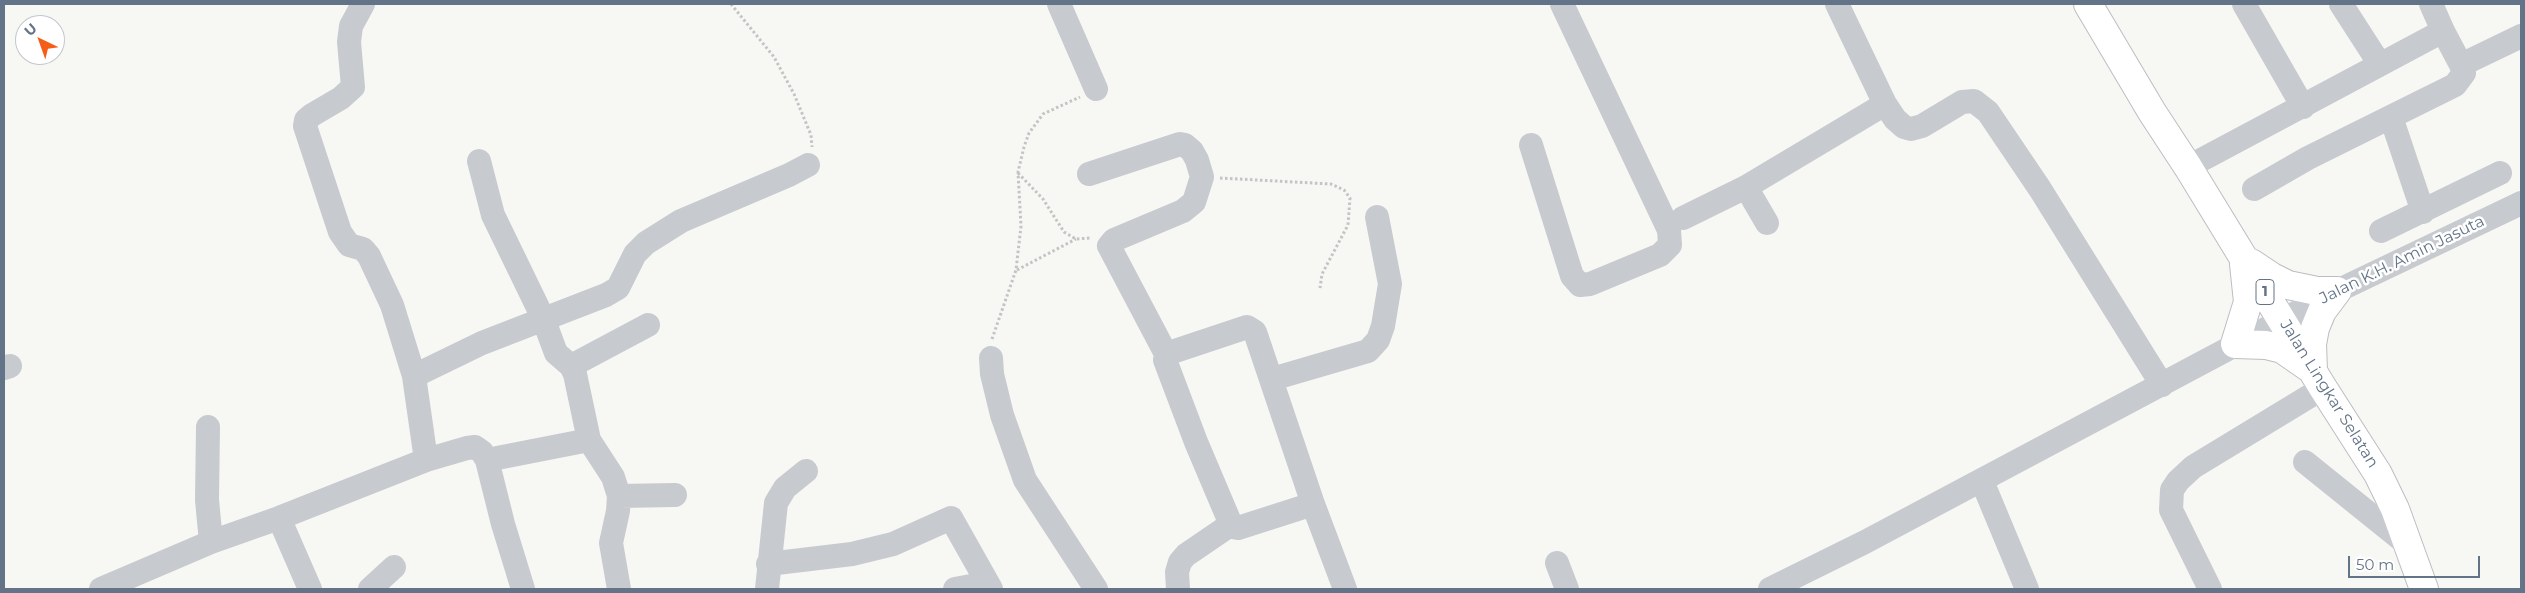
<!DOCTYPE html>
<html>
<head>
<meta charset="utf-8">
<style>
	body { margin:0 }
	#map { position:relative; width:2525px; height:593px; overflow:hidden; background:#f7f7f4; font-family:Montserrat,sans-serif }
	canvas { display:block }
	.frame { position:absolute; inset:0; border:5px solid #637488; pointer-events:none }
	.north { position:absolute; left:15px; top:15px; width:50px; height:50px; box-sizing:border-box; background:#fff; border:1px solid #c1c7cf; border-radius:50%; rotate:318deg; font-size:14px; font-weight:700; line-height:20px; text-align:center; color:#637488 }
	.north::after { content:''; display:block; margin:auto; width:18px; height:22px; background:#f55e17; clip-path:polygon(50% 0,100% 100%,50% 72%,0 100%) }
	.scale { position:absolute; left:2348px; top:556px; width:132px; height:22px; box-sizing:border-box; border:2px solid #637488; border-top:0; padding-left:6px; font-size:15px; line-height:18px; white-space:nowrap; color:#637488; -webkit-text-stroke:4px #fff; paint-order:stroke }
</style>
</head>
<body>
<div id="map">
<canvas width="2525" height="593"></canvas>
<div class="frame"></div>
<div class="north">U</div>
<div class="scale">50 m</div>
</div>
<script>
const context = document.querySelector('canvas').getContext('2d');
context.lineJoin = 'round';
const shape = rows => new Path2D(rows.map(r => 'M' + r).join(''));
function trace(path, color, width, dash) { context.strokeStyle = color; context.lineWidth = width; context.lineCap = dash ? 'butt' : 'round'; context.setLineDash(dash || []); context.stroke(path); }
function drawText(font, color, halo, rows, align = 'center') {
  context.font = font + ' Montserrat,sans-serif'; context.lineWidth = 5; context.setLineDash([]); context.textBaseline = 'middle'; context.strokeStyle = halo; context.fillStyle = color; for (const [text, x, y, turn = 0] of rows) {
    context.save(); context.translate(x, y); context.rotate((+turn || 0) * Math.PI / 180); context.textAlign = isNaN(turn) ? turn : align; if (halo) context.strokeText(text, 0, 0); context.fillText(text, 0, 0); context.restore();
  }
}
const highway = shape([
	[2088,4,2152,112,2188,167,2323,388,2378,474,2395,509,2424,589],
	[2251,263,2272,277,2288,285,2317,291,2337,291],
	[2244,264,2248,302,2235,344,2266,345,2282,349,2308,367],
	[2313,371,2312,344,2315,328,2322,311,2337,291]
]);
trace(highway, '#bbbec1', 30);
trace(shape([
	[731,4,774,57,794,94,811,135,812,147],
	[1018,173,1043,199,1064,232,1076,239,1090,238],
	[1220,178,1331,184,1344,190,1350,198,1348,225,1322,274,1320,288],
	[1017,270,1076,239],
	[992,339,1016,270,1021,226,1018,172,1024,147,1029,133,1043,114,1080,97]
]), '#c2c4c6', 3, [2.5, 2.5]);
trace(shape([
	[363,4,351,26,349,42,353,87,341,98,312,115,306,120,305,126,340,232,349,245,363,249,369,256,392,305,414,376,426,460],
	[1059,4,1096,89],
	[1837,4,1885,104,1895,119,1904,127,1911,129,1922,126,1962,102,1974,101,1988,112,2040,189,2162,385],
	[2244,4,2303,107],
	[2341,4,2379,63],
	[2431,4,2443,31],
	[2391,117,2423,212],
	[1531,145,1572,276,1580,285,1590,284,1660,255,1670,245,1669,230,1562,4],
	[479,161,493,215,543,318,556,353,571,366,575,374,589,440,613,477,619,496,618,511,611,543,619,589],
	[2188,167,2443,31,2461,65],
	[1089,174,1180,144,1185,145,1192,151,1197,160,1202,177,1194,202,1183,211,1114,240,1109,246,1166,354],
	[1746,187,1767,223],
	[2254,189,2308,158,2455,85,2464,73,2461,65,2521,36],
	[1683,218,1746,187,1885,104],
	[2381,231,2500,173],
	[991,358,992,374,1002,415,1025,480,1096,589],
	[571,366,648,325],
	[4,368,10,366],
	[414,376,482,343,606,295,618,288,635,254,646,243,681,221,789,175,808,165],
	[1272,379,1368,351,1378,340,1383,326,1390,284,1377,217],
	[487,460,589,440],
	[2305,462,2408,545],
	[1982,481,2027,589],
	[619,496,675,495],
	[1313,504,1238,528,1232,527,1196,442,1165,360,1166,354,1247,327,1255,332,1313,504,1345,589],
	[279,518,310,589],
	[211,542,279,518,426,460,467,448,475,447,482,452,487,460,503,524,523,589],
	[1557,563,1567,589],
	[768,564,852,554,893,544,951,518,991,589],
	[101,589,211,542,207,500,208,427],
	[370,589,394,567],
	[767,589,776,503,785,488,806,471],
	[955,589,987,583],
	[1178,589,1177,572,1180,562,1186,555,1230,525],
	[1770,589,1865,542,2337,291,2521,203],
	[2210,589,2171,510,2172,490,2178,481,2193,467,2323,388]
]), '#c7cace', 24);
trace(highway, '#fff', 28);
for (const [x, y, w] of [
	[2265,292,18]
]) { const box = new Path2D(); box.roundRect(x - w / 2, y - 12.5, w, 25, 4); context.fillStyle = '#fff'; context.fill(box); trace(box, '#637488', 1); }
drawText('bold 15px', '#637488', null, [
	["1",2265,292]
]);
drawText('16px', '#637488', '#fff', [
	["Jalan K.H. Amin Jasuta",2402,260,-26],
	["Jalan Lingkar Selatan",2329,394,58]
]);
</script>
</body>
</html>
